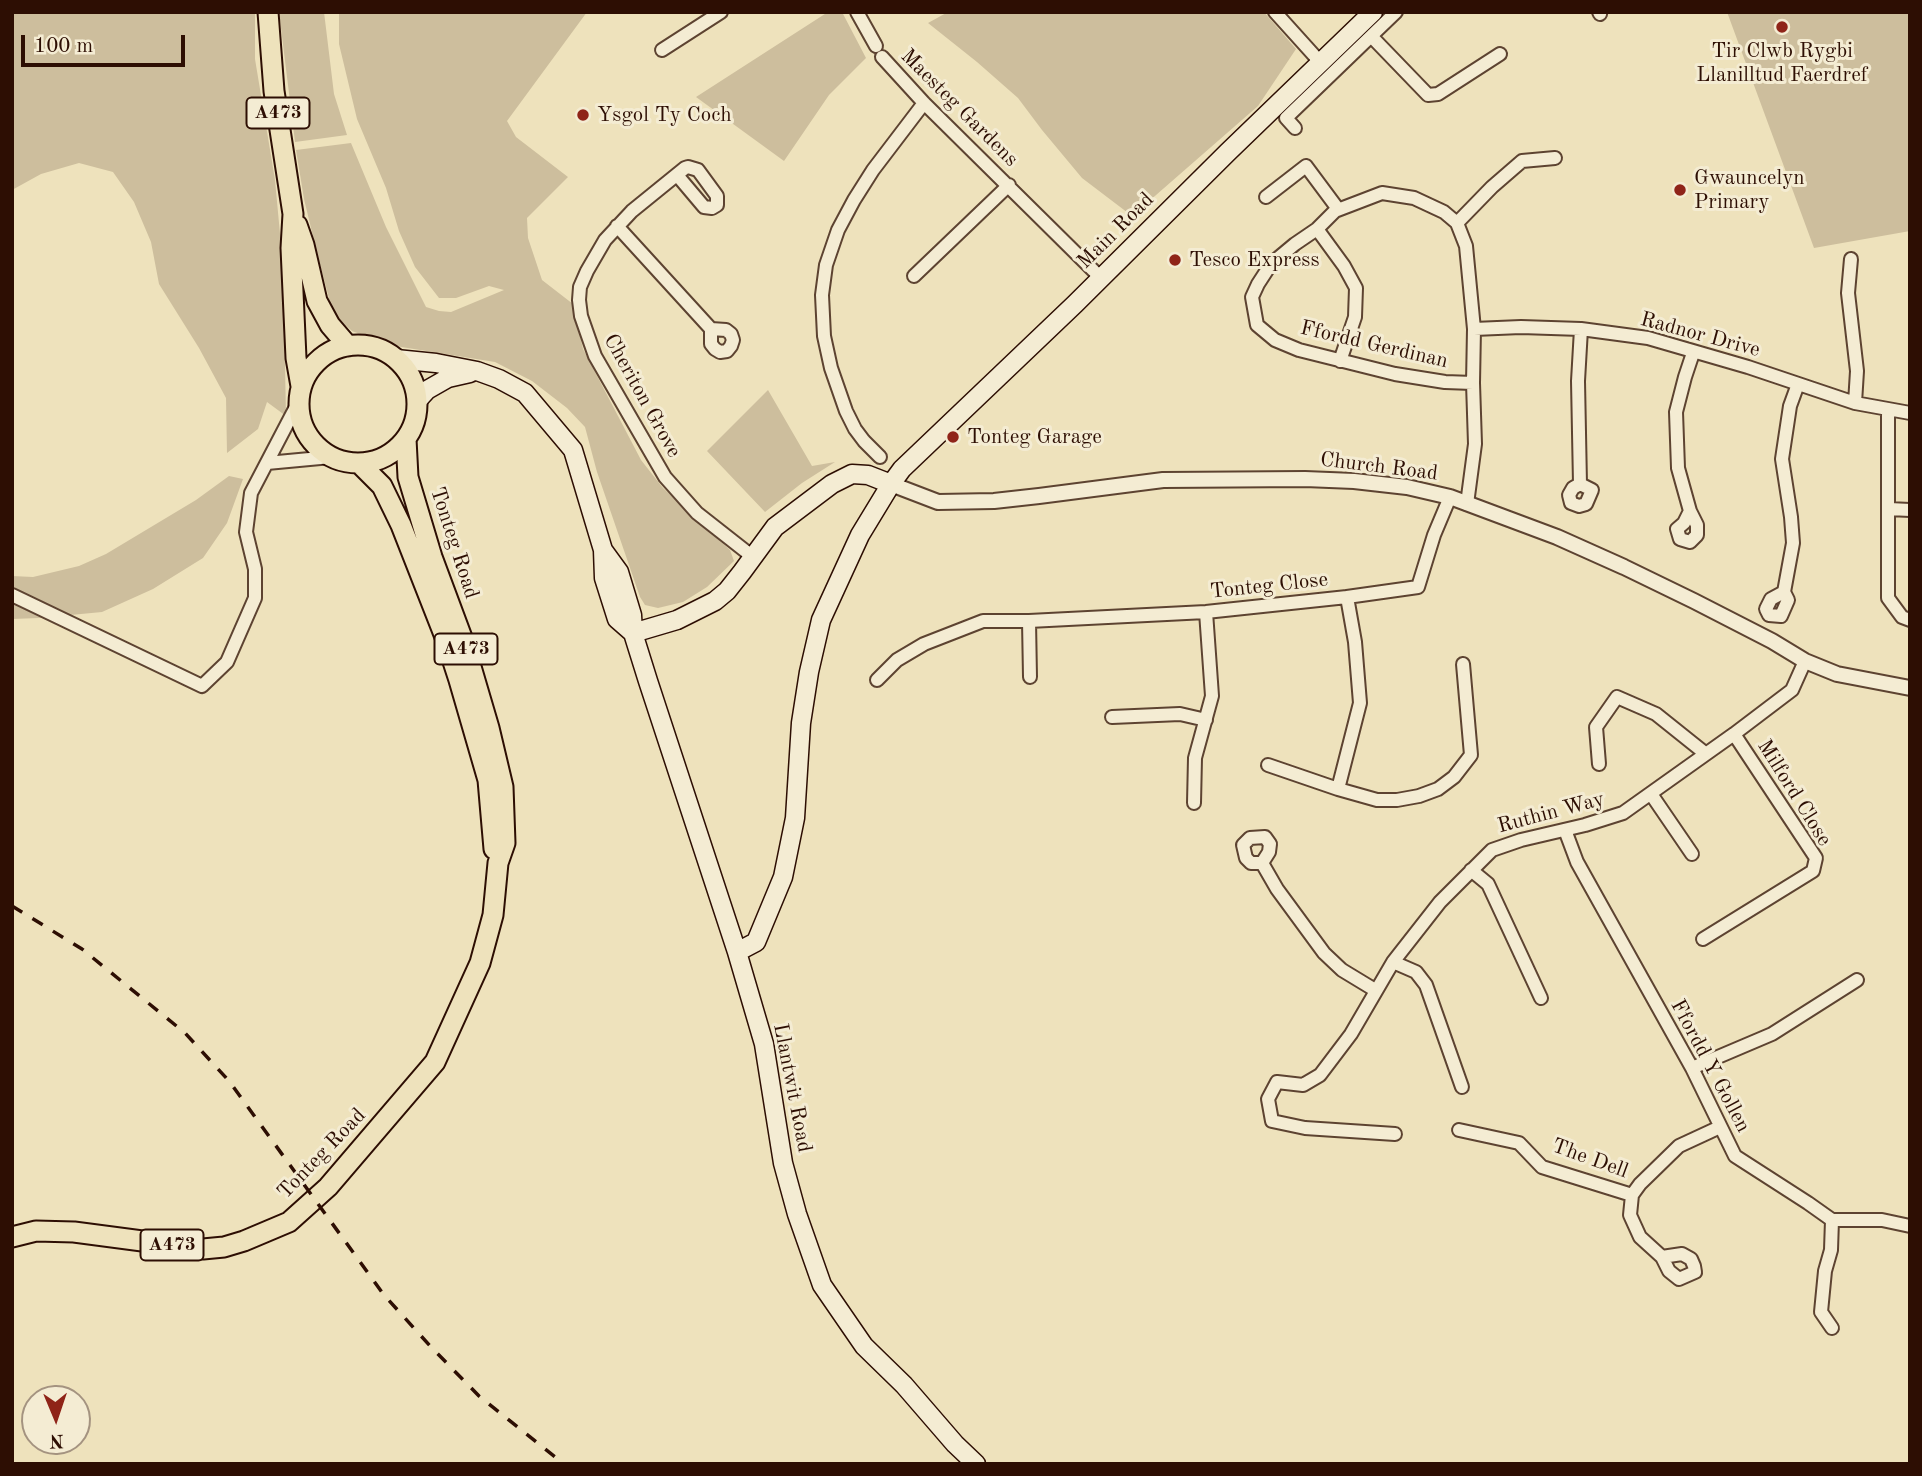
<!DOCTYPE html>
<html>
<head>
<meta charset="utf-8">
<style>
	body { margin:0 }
	#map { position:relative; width:1922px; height:1476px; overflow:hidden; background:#eee2bc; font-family:"Old Standard TT",serif }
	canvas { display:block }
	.frame { position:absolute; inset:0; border:14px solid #2d0e03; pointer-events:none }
	.north { position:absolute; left:21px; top:1385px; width:70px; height:70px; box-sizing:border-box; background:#f4ecd3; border:2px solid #a49380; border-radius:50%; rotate:178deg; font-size:19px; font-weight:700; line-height:28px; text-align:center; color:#2d0e03 }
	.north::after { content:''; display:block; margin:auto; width:24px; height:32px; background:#8f2418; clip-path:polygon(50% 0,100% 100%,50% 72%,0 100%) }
	.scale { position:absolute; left:21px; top:35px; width:164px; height:32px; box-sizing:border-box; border:4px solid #2d0e03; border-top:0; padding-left:9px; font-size:21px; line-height:24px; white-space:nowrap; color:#2d0e03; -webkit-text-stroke:5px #f4ecd3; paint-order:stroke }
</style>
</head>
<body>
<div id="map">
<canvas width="1922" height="1476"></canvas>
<div class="frame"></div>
<div class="north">N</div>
<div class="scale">100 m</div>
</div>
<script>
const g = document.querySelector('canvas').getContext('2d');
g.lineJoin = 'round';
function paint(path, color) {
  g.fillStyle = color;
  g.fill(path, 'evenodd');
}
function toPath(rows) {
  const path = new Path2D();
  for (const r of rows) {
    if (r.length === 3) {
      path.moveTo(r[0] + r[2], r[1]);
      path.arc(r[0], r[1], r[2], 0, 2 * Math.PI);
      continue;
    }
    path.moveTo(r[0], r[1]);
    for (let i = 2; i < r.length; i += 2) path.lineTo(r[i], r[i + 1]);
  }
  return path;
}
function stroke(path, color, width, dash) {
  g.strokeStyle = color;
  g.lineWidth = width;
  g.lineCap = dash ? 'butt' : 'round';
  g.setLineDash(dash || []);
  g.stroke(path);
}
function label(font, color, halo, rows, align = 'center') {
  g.font = font + ' "Old Standard TT",serif';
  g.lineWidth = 6;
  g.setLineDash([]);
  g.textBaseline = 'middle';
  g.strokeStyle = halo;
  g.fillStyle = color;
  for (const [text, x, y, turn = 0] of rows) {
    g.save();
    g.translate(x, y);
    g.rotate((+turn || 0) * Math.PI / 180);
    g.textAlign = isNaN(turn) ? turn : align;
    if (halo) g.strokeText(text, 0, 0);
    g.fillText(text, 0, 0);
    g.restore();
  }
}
const green = toPath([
	[12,12,255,12,255,59,275,180,283,266,286,416,267,402,258,429,227,453,226,398,199,348,159,284,151,242,134,202,113,172,79,163,41,174,12,190],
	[279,12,324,12,334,94,347,135,295,142],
	[339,12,587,12,507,121,516,137,568,177,527,218,528,238,542,280,573,304,583,349,641,460,663,488,730,550,734,561,707,587,683,602,658,608,645,605,640,597,597,472,585,427,567,408,532,381,495,362,389,345,352,331,339,319,331,306,318,257,304,199,296,150,351,143,386,227,426,307,439,311,451,312,504,290,489,286,456,298,439,298,415,267,399,231,386,188,357,119,339,44],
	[828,12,842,12,866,58,829,95,784,161,696,97],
	[948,12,1264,12,1296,49,1258,106,1132,216,1082,178,1042,130,1018,98,977,62,928,23],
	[1727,12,1910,12,1910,231,1814,248],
	[768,390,812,466,835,462,802,483,765,512,707,451],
	[229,476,243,479,227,523,203,558,153,589,102,612,39,618,12,619,12,576,33,577,79,566,106,554,196,500]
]);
const minor = toPath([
	[857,12,876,46],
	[1275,12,1321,63],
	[1599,12,1600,14],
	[1372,37,1428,95,1438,94,1500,54],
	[662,50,721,12],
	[882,57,924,103,1101,278],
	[1295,128,1286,118,1396,12],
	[677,175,704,207,712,208,717,205,717,196,698,170,688,167,685,168,632,211,605,240,587,271,580,287,579,300,581,316,595,356,665,477,697,513,753,557],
	[1266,197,1306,166,1338,209],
	[1457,223,1492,187,1522,161,1555,158],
	[617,226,711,329,726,330,731,334,733,340,731,346,727,351,720,352,715,349,711,344,711,329],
	[1317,229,1344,266,1356,288,1355,317,1340,361],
	[1851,259,1848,293,1857,371,1855,403],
	[914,276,1009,185],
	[1474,329,1521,327,1581,329,1648,338,1748,367,1855,403,1910,413],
	[1888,410,1888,598,1902,617,1910,620],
	[880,457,864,441,855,429,846,411,831,368,824,336,822,295,826,265,838,230,854,200,873,170,924,103],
	[267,463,331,457],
	[1580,484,1573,488,1569,495,1571,503,1579,506,1586,504,1592,490,1580,484,1578,381,1581,329],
	[1467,504,1475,444,1473,383,1474,329,1466,246,1457,223,1444,212,1414,198,1382,193,1335,211,1317,229,1295,244,1271,264,1258,284,1252,297,1257,325,1275,340,1299,350,1395,374,1445,382,1473,383],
	[1889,509,1910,510],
	[1690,511,1684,523,1677,529,1680,539,1690,542,1697,535,1697,525,1690,511,1678,468,1676,412,1685,377,1693,353],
	[1784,592,1771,599,1766,609,1769,615,1781,616,1788,600,1784,592,1793,543,1791,517,1782,459,1790,406,1798,384],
	[12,595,202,686,227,662,255,598,255,569,246,532,251,493,298,403],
	[1029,621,1030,677],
	[877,680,897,660,924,644,983,621,1029,621,1206,612,1347,597,1418,587,1434,535,1450,497],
	[1112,717,1180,714,1206,720],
	[1599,764,1596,727,1617,697,1656,714,1706,754],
	[1268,765,1338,789,1377,800,1397,800,1419,796,1438,789,1454,777,1471,755,1463,664],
	[1338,789,1360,703,1355,642,1347,597],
	[1651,794,1692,854],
	[1194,803,1195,758,1212,696,1206,612],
	[1565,830,1577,862,1692,1068,1735,1156,1808,1203,1832,1220,1831,1250,1825,1271,1821,1312,1832,1328],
	[1262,863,1269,852,1270,844,1265,837,1250,838,1243,845,1246,858,1251,863,1262,863,1277,889,1324,953,1342,970,1375,990],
	[1471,870,1488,884,1541,998],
	[1703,939,1813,871,1816,858,1734,734],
	[1393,962,1416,972,1426,985,1462,1087],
	[1692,1068,1772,1034,1857,980],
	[1459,1130,1519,1143,1542,1167,1632,1195],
	[1395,1134,1305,1128,1272,1121,1268,1099,1277,1082,1303,1085,1320,1075,1351,1034,1393,962,1440,902,1492,850,1521,840,1585,825,1623,813,1734,734,1792,690,1805,661],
	[1832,1220,1882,1220,1910,1226],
	[1662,1257,1682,1254,1691,1259,1694,1266,1695,1272,1679,1279,1669,1271,1662,1257,1640,1237,1630,1215,1632,1195,1640,1184,1679,1146,1720,1127]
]);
const tertiary = toPath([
	[891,484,938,502,994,501,1039,496,1163,480,1305,479,1354,481,1407,487,1450,497,1557,537,1624,567,1694,601,1772,641,1805,661,1837,674,1910,688]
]);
const secondary = toPath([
	[396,359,436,363,477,371,499,379,525,393,573,450,603,550,604,578,617,619,633,633],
	[417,401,427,390,448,378,470,373],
	[603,550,619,572,632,615,633,633,648,681,737,952,764,1044,783,1163,797,1214,822,1285,864,1346,904,1385,955,1444,976,1464],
	[633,633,677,620,715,601,727,591,742,572,775,527,832,484,852,474,868,475,891,484],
	[737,952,756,942,783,877,795,818,801,723,809,672,821,620,860,535,891,484,902,469,1075,304,1228,152,1373,12]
]);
const primary = toPath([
	[268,12,274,91,293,214,291,248,296,358,301,386],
	[297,225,304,245,317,301,330,325,348,346],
	[358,404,59],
	[360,464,382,486,401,525,445,637,459,680,488,780,494,849],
	[12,1237,36,1231,74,1232,203,1249,224,1247,244,1241,289,1222,328,1187,435,1062,480,963,493,915,498,863,505,843,503,787,489,728,464,643,432,557,408,477,406,439]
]);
const rail = toPath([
	[12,906,82,949,185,1033,229,1081,384,1295,432,1348,479,1396,564,1464]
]);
const markers = [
	[1782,27,7,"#8f2418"],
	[583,115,7,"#8f2418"],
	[1680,190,7,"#8f2418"],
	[1175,260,7,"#8f2418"],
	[953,437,7,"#8f2418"]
];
const shields = [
	[278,113,63],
	[466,649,63],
	[172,1245,63]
];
const shieldNames = [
	["A473",278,113],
	["A473",466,649],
	["A473",172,1245]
];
const poiNames = [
	["Tir Clwb Rygbi",1782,51,"center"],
	["Llanilltud Faerdref",1782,75,"center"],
	["Ysgol Ty Coch",597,115],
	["Gwauncelyn",1694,178],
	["Primary",1694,202],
	["Tesco Express",1189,260],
	["Tonteg Garage",967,437]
];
const streetNames = [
	["Maesteg Gardens",959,108,45],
	["Main Road",1116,231,-45],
	["Radnor Drive",1700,335,15],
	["Ffordd Gerdinan",1374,345,13],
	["Cheriton Grove",642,396,61],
	["Church Road",1379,467,7],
	["Tonteg Road",454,543,72],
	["Tonteg Close",1269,586,-6],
	["Milford Close",1794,793,58],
	["Ruthin Way",1551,813,-15],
	["Ffordd Y Gollen",1710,1066,62],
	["Llantwit Road",792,1088,79],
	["Tonteg Road",322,1154,-46],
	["The Dell",1590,1159,20]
];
paint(green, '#cdbe9d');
stroke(minor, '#5d4331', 16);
stroke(tertiary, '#5d4331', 18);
stroke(secondary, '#2d0e03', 21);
stroke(primary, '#2d0e03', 23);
stroke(minor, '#f4ecd3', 12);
stroke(tertiary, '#f4ecd3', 14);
stroke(secondary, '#f4ecd3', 18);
stroke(primary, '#eee2bc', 19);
stroke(rail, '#2d0e03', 3.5, [12, 12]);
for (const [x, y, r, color] of markers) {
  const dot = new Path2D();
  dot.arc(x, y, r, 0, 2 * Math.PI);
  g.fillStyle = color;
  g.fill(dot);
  stroke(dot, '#f4ecd3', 2.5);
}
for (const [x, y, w] of shields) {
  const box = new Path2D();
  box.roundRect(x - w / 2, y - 15.5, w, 31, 5);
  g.fillStyle = '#f4ecd3';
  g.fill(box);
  stroke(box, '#2d0e03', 2);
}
label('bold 19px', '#2d0e03', null, shieldNames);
label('21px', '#2d0e03', '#f4ecd3', poiNames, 'left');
label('21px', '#2d0e03', '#f4ecd3', streetNames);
</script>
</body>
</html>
